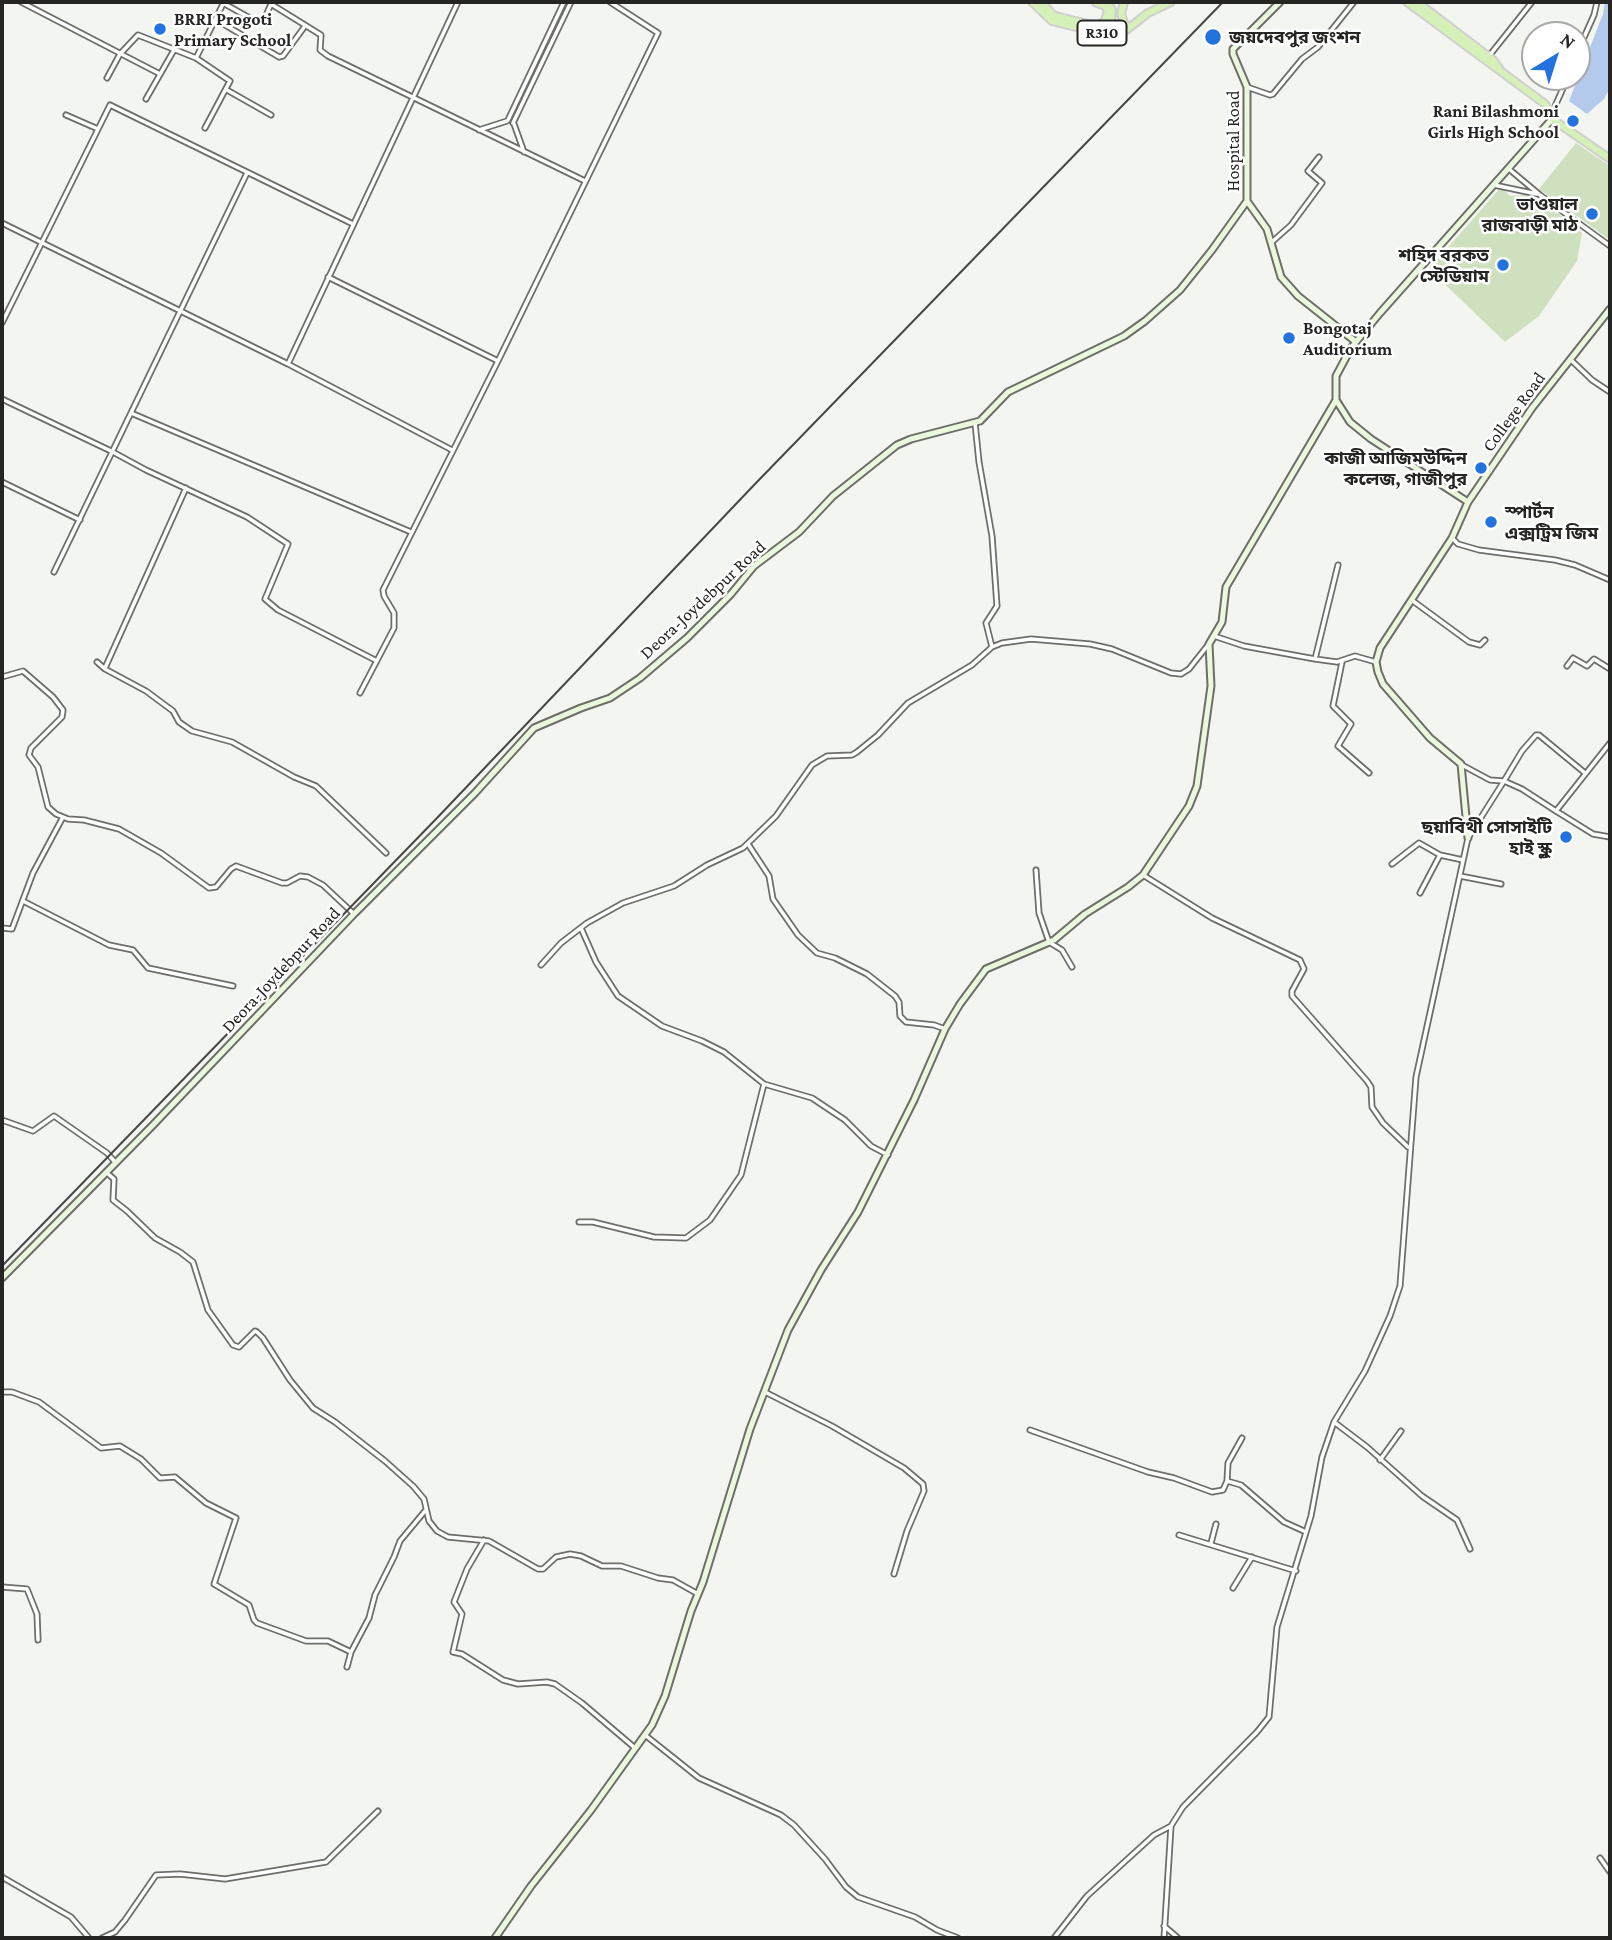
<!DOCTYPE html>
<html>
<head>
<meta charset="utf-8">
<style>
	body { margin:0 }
	#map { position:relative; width:1612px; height:1940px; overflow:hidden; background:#f3f5f1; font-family:"Crimson Pro",serif }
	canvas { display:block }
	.frame { position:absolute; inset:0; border:4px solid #252524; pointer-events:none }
	.north { position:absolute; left:1521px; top:21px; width:70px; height:70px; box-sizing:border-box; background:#fff; border:2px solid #a8a8a7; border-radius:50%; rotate:38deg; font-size:19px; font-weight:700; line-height:28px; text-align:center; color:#252524 }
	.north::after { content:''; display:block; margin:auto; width:24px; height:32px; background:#2373de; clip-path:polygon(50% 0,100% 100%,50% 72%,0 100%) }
</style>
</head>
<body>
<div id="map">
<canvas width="1612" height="1940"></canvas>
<div class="frame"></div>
<div class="north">N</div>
</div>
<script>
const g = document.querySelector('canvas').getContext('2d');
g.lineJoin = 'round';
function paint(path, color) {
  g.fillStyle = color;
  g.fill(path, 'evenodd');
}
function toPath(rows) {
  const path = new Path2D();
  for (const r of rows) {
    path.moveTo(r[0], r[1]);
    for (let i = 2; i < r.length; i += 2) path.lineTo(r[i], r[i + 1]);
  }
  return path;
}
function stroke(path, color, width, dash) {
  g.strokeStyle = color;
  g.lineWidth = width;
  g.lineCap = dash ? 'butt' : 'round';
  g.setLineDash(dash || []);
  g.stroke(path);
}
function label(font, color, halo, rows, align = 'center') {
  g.font = font + ' "Crimson Pro","Noto Sans Bengali",serif';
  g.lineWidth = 5;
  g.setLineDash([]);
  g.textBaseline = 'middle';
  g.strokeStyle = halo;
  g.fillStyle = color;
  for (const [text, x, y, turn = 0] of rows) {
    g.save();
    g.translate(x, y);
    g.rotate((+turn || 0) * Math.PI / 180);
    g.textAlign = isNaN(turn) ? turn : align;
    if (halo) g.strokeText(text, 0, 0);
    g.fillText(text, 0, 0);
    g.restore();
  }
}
const green = toPath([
	[1576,143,1610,166,1610,240,1539,189],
	[1501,187,1510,196,1525,195,1542,200,1582,233,1577,261,1539,316,1505,342,1429,269]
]);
const water = toPath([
	[1605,2,1610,2,1610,88,1604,99,1587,114,1569,101,1603,14]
]);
const street = toPath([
	[21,2,160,74],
	[271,2,271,4,321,35,320,50,328,56,585,181],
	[223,3,257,22,264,20,271,4],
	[215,19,279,57,283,56,305,26],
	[1577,53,1594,15,1597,2],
	[1489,56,1532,2],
	[196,58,223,4],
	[107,78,120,54,138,35,196,58,230,81,205,128],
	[1247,87,1270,95,1273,94,1302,59,1318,47,1354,2],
	[227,90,271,115],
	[146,99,174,50],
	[1552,113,1568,77],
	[66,115,98,129],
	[508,120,564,2],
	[513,123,571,2],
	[514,124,524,152],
	[479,130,507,121],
	[1509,169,1540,195,1610,246],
	[1494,185,1537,194],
	[2,223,288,364,452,450],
	[1272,242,1291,225,1322,183,1308,171,1319,157],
	[328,277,498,361,383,590,384,596,394,613,394,628,360,693],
	[2,323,110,105,353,224],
	[1570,359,1592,380,1610,392],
	[498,361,658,33,610,2],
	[288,364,458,2],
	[2,399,111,451,146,470,247,517,288,544,265,599,278,610,375,660],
	[131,413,411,532],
	[975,423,979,462,992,536,997,606,986,623,992,647],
	[2,482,80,520],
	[1452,538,1458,544,1479,550,1555,560,1575,565,1610,580],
	[54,572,247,173],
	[1413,601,1469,642,1480,645,1485,640],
	[1214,636,1244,646,1315,659,1337,662,1355,656,1376,662],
	[1315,659,1338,565],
	[97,662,105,669,146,691,173,711,179,722,192,731,232,742,294,777,316,786,386,853],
	[1342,662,1333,706,1351,724,1338,746,1369,773],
	[1567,666,1573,658,1587,666,1594,659,1610,669],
	[105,668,186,488],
	[2,677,23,671,53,697,63,710,62,717,31,748,29,755,38,767,48,807,56,814,68,819,84,820,119,829,161,853,209,888,216,887,231,869,236,866,282,883,287,883,300,876,308,877,323,885,354,914],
	[1462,765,1490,780,1504,781,1522,751,1536,735,1539,735,1585,773],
	[1556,811,1593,834,1610,837],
	[748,844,769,876,773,899,798,935,817,953,835,958,867,974,895,996,899,1002,900,1016,906,1022,934,1025,945,1029],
	[1392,864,1419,843,1440,855,1463,860],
	[1036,870,1039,913,1049,942,1062,950,1072,967],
	[1143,875,1212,918,1300,960,1304,969,1292,991,1292,996,1367,1081,1371,1087,1372,1107,1383,1123,1408,1147],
	[1460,876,1501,884],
	[1420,893,1440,855],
	[23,901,109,945,133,950,148,968,233,986],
	[2,928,12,929,33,873,63,817],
	[581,928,596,962,618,996,662,1026,702,1041,724,1052,764,1084,812,1098,845,1120,871,1146,888,1155],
	[541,965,561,943,587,923,623,903,674,886,707,865,743,848,776,816,812,765,827,756,852,755,857,752,878,735,908,703,972,665,992,647,1002,643,1031,639,1090,644,1112,649,1171,673,1181,674,1189,669,1208,645],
	[2,1120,33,1131,54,1116,107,1153,115,1162],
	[107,1173,114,1179,113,1200,127,1211,155,1238,180,1252,193,1262,208,1310,233,1345,239,1347,255,1331,257,1332,263,1338,290,1380,313,1408,335,1422,385,1461,413,1486,424,1499,429,1521,437,1531,448,1537,489,1541,538,1569,543,1569,556,1557,570,1554,581,1556,602,1566,621,1566,658,1578,673,1580,698,1594],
	[579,1222,593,1222,654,1237,686,1238,710,1220,741,1175,764,1084],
	[2,1392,12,1392,39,1402,101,1448,120,1446,141,1459,160,1478,175,1477,206,1503,236,1518,214,1584,249,1605,254,1620,257,1623,306,1641,328,1641,351,1652],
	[765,1392,832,1426,904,1468,923,1484,924,1491,907,1531,894,1574],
	[1334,1422,1367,1447,1422,1496,1457,1520,1470,1549],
	[1030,1430,1148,1472,1174,1478,1212,1492,1223,1490,1227,1481,1228,1463,1242,1438],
	[1380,1460,1401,1431],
	[1227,1481,1241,1485,1284,1522,1306,1532],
	[1179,1535,1296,1571],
	[484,1540,467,1569,454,1602,462,1614,453,1652,462,1654,503,1680,518,1684,547,1682,555,1684,582,1703,635,1748],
	[1211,1543,1216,1524],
	[2,1587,27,1589,37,1614,38,1640],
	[1233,1588,1252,1557],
	[347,1667,351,1652,369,1618,375,1595,394,1557,400,1541,425,1511],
	[645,1735,699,1778,781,1815,794,1825,825,1859,846,1887,858,1897,915,1917,937,1930,958,1938],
	[1600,1858,1610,1872],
	[2,1877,71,1917,89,1938],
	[1164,1926,1178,1938],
	[102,1938,115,1932,125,1920,156,1875,180,1874,225,1879,326,1862,378,1811],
	[1054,1938,1087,1896,1154,1835,1171,1826],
	[1164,1938,1171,1826,1183,1807,1257,1732,1269,1717,1277,1627,1311,1516,1322,1457,1334,1422,1365,1371,1390,1316,1400,1286,1416,1077,1468,838,1504,781,1522,789,1556,811,1610,743]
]);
const secondary = toPath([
	[1280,2,1233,49,1233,54,1247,87,1247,201,1267,229,1281,277,1298,296,1356,342],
	[1468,502,1371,439,1350,422,1336,400,1336,376,1351,348,1380,313,1553,118],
	[1468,838,1461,764,1430,738,1383,684,1378,672,1376,662,1380,648,1452,538,1468,502,1532,408,1610,309],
	[2,1278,153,1125,354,914,475,793,534,728,581,708,610,698,640,678,687,638,731,594,754,566,799,532,833,496,897,445,911,439,980,421,1008,392,1124,336,1145,321,1180,290,1212,250,1247,201],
	[495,1938,531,1886,591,1810,652,1725,665,1696,691,1611,703,1582,750,1429,788,1330,821,1270,858,1212,914,1100,945,1029,960,1004,986,969,1054,940,1085,914,1128,887,1143,875,1189,806,1197,786,1211,686,1209,644,1222,622,1226,587,1336,400]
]);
const primary = toPath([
	[1032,2,1052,21,1108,35,1125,31,1148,13,1171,2],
	[1041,2,1053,15,1059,17,1096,26,1105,21,1108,10,1105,6,1095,2],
	[1124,2,1121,14,1125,25,1130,27],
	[1407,2,1545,104,1555,121,1610,159],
	[1417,2,1493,60,1499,68],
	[1098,33,1105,29,1111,21,1112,10,1107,2]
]);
const rail = toPath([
	[2,1266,437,818,755,484,1223,2]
]);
const markers = [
	[160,29,7,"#2373de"],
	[1213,37,9,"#2373de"],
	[1573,121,7,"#2373de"],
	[1592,214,7,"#2373de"],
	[1503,265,7,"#2373de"],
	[1289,338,7,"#2373de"],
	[1481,468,7,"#2373de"],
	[1491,522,7,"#2373de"],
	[1566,837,7,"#2373de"]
];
const shields = [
	[1102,33,49]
];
const shieldNames = [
	["R310",1102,33]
];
const poiNames = [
	["BRRI Progoti",174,19,"left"],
	["Primary School",174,40,"left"],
	["জয়দেবপুর জংশন",1229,37,"left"],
	["Rani Bilashmoni",1559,111],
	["Girls High School",1559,132],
	["ভাওয়াল",1578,204],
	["রাজবাড়ী মাঠ",1578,225],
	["শহিদ বরকত",1489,255],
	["স্টেডিয়াম",1489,276],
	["Bongotaj",1303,328,"left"],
	["Auditorium",1303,349,"left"],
	["কাজী আজিমউদ্দিন",1467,458],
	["কলেজ, গাজীপুর",1467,479],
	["স্পার্টন",1505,512,"left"],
	["এক্সট্রিম জিম",1505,533,"left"],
	["ছয়াবিথী সোসাইটি",1552,827],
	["হাই স্কুল",1552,848]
];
const streetNames = [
	["Hospital Road",1233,141,-90],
	["College Road",1514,412,-54],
	["Deora-Joydebpur Road",703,600,-43],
	["Deora-Joydebpur Road",281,970,-47]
];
paint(green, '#cfe0bf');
paint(water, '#b3caec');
stroke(street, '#6c6e6a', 7);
stroke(secondary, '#6c6e6a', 9);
stroke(primary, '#cfcfcf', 10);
stroke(street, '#fff', 3.5);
stroke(secondary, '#eaf8dc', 5);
stroke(primary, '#d6f1b8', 6);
stroke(rail, '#474746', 2);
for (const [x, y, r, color] of markers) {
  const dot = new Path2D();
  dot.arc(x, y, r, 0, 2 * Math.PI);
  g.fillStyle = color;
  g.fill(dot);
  stroke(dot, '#fff', 2.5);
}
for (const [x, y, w] of shields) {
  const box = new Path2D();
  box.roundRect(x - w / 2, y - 12.5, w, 25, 5);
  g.fillStyle = '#fff';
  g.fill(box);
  stroke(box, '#252524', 2);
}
label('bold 16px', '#252524', null, shieldNames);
label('bold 18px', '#252524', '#fff', poiNames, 'right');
label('18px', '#252524', '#fff', streetNames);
</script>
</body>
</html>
